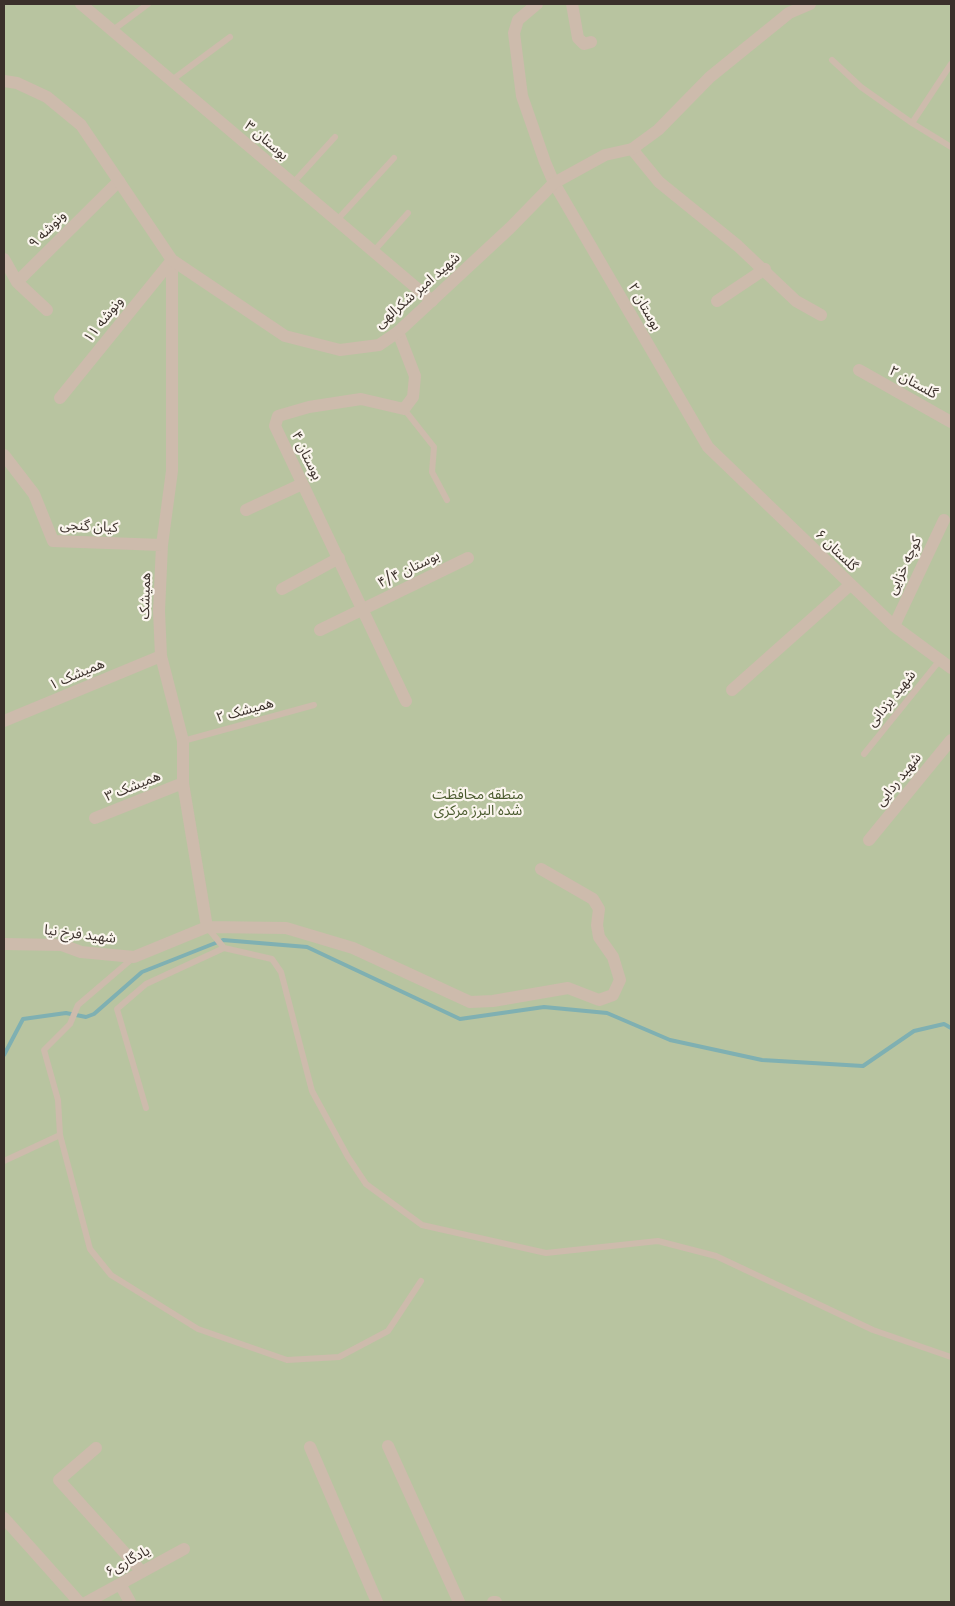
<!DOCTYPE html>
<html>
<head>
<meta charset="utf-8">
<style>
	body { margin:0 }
	#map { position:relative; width:955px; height:1606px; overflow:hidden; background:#f4ebe1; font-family:Poppins,sans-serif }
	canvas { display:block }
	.frame { position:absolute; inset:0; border:5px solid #3b302b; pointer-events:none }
</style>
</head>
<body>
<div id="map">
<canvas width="955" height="1606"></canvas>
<div class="frame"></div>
</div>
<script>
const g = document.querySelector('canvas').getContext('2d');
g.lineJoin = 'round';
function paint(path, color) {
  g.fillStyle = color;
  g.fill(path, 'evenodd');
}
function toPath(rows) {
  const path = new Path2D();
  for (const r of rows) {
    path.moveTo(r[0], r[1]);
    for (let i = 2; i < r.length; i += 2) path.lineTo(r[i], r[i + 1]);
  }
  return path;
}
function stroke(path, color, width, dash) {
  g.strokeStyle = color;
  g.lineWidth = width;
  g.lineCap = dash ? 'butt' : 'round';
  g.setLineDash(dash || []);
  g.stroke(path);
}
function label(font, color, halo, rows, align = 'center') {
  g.font = font + ' Poppins,"Noto Sans Arabic",sans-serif';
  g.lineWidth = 4.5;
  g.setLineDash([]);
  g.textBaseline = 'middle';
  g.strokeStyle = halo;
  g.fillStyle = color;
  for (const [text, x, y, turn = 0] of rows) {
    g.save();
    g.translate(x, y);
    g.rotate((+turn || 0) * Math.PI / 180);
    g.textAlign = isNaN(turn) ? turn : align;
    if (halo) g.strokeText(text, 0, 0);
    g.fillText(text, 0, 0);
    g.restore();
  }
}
const green = toPath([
	[4,4,951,4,951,1602,4,1602]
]);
const stream = toPath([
	[4,1055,23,1019,66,1013,86,1017,94,1014,142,972,223,940,307,947,460,1019,544,1007,607,1013,670,1040,762,1060,863,1066,914,1031,944,1024,951,1028]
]);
const service = toPath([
	[113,30,148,4],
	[832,60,861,87,912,123,951,147],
	[172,80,230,37],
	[912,123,951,64],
	[293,183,335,137],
	[337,220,394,158],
	[373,252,408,213],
	[404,409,434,447,432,472,447,500],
	[183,741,314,705],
	[864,754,940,660],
	[207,927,224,948],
	[133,958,78,1005,70,1024,44,1050,58,1100,60,1135,90,1249,111,1275,198,1329,287,1360,339,1357,388,1331,421,1281],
	[146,1108,117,1009,146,984,224,948,272,959,281,972,312,1091,348,1157,366,1184,422,1225,546,1253,658,1241,716,1256,873,1330,951,1357],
	[4,1161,60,1135]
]);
const minor = toPath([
	[81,4,432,301],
	[537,4,518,20,514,33,522,96,545,162,554,183,708,447,894,626,951,668],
	[572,4,578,38,584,44,591,42],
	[632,149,659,182,738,246,796,301,821,315],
	[4,259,17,282,119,181],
	[172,260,172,471,162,545,159,611,161,656,183,741,183,783,207,927],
	[17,282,47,310],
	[717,301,765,269],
	[398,332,415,376,413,397,404,409,361,399,309,407,278,416,275,426,406,701],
	[859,370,951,422],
	[60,398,172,260],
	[4,455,34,494,53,541,162,545],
	[246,510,302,484],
	[282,589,339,558],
	[894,626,944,520],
	[320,630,468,558],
	[732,690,850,585],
	[4,721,161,656],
	[95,818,183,783],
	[869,840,951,740],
	[4,944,62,945,81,952,134,957,207,927,286,928,353,948,470,1002,493,1001,568,988,599,1000,613,995,620,980,613,957,599,937,597,925,599,909,593,899,541,869],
	[388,1446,459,1602],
	[310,1447,377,1602],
	[96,1448,59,1480,142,1572],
	[4,1518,79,1602],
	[120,1584,130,1602],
	[87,1602,184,1549],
	[493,1602,496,1602]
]);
const tertiary = toPath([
	[4,81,17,83,47,97,81,125,172,260,285,336,340,350,379,345,398,332,510,228,554,183,605,155,632,149,658,130,710,77,789,13,810,4]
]);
const streetNames = [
	["بوستان ۳",266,141,40],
	["ونوشه ۹",48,230,-45],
	["شهید امیر شکرالهی",418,291,-41],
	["بوستان ۲",644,307,60],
	["ونوشه ۱۱",104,320,-51],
	["گلستان ۲",913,383,29],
	["بوستان ۴",306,456,64],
	["کیان گنجی",89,527,3],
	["گلستان ۶",836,551,44],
	["کوچه خزایی",905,566,-65],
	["بوستان ۴/۴",409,570,-26],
	["همیشک",146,596,-88],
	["همیشک ۱",77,675,-23],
	["شهید یزدانی",892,699,-51],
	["همیشک ۲",245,711,-15],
	["شهید ردایی",899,780,-51],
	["همیشک ۳",133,787,-22],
	["شهید فرخ نیا",80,935,7],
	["یادگاری۶",128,1562,-29]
];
const parkNames = [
	["منطقه محافظت",478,795],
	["شده البرز مرکزی",478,811]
];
paint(green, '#b8c4a0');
stroke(stream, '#7fb0b2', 4);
stroke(service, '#cdbbac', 6);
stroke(minor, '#cdbbac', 12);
stroke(tertiary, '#cdbbac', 12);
label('14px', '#3b302b', '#fbf5ee', streetNames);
label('14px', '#4a5a2e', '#fbf5ee', parkNames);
</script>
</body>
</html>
